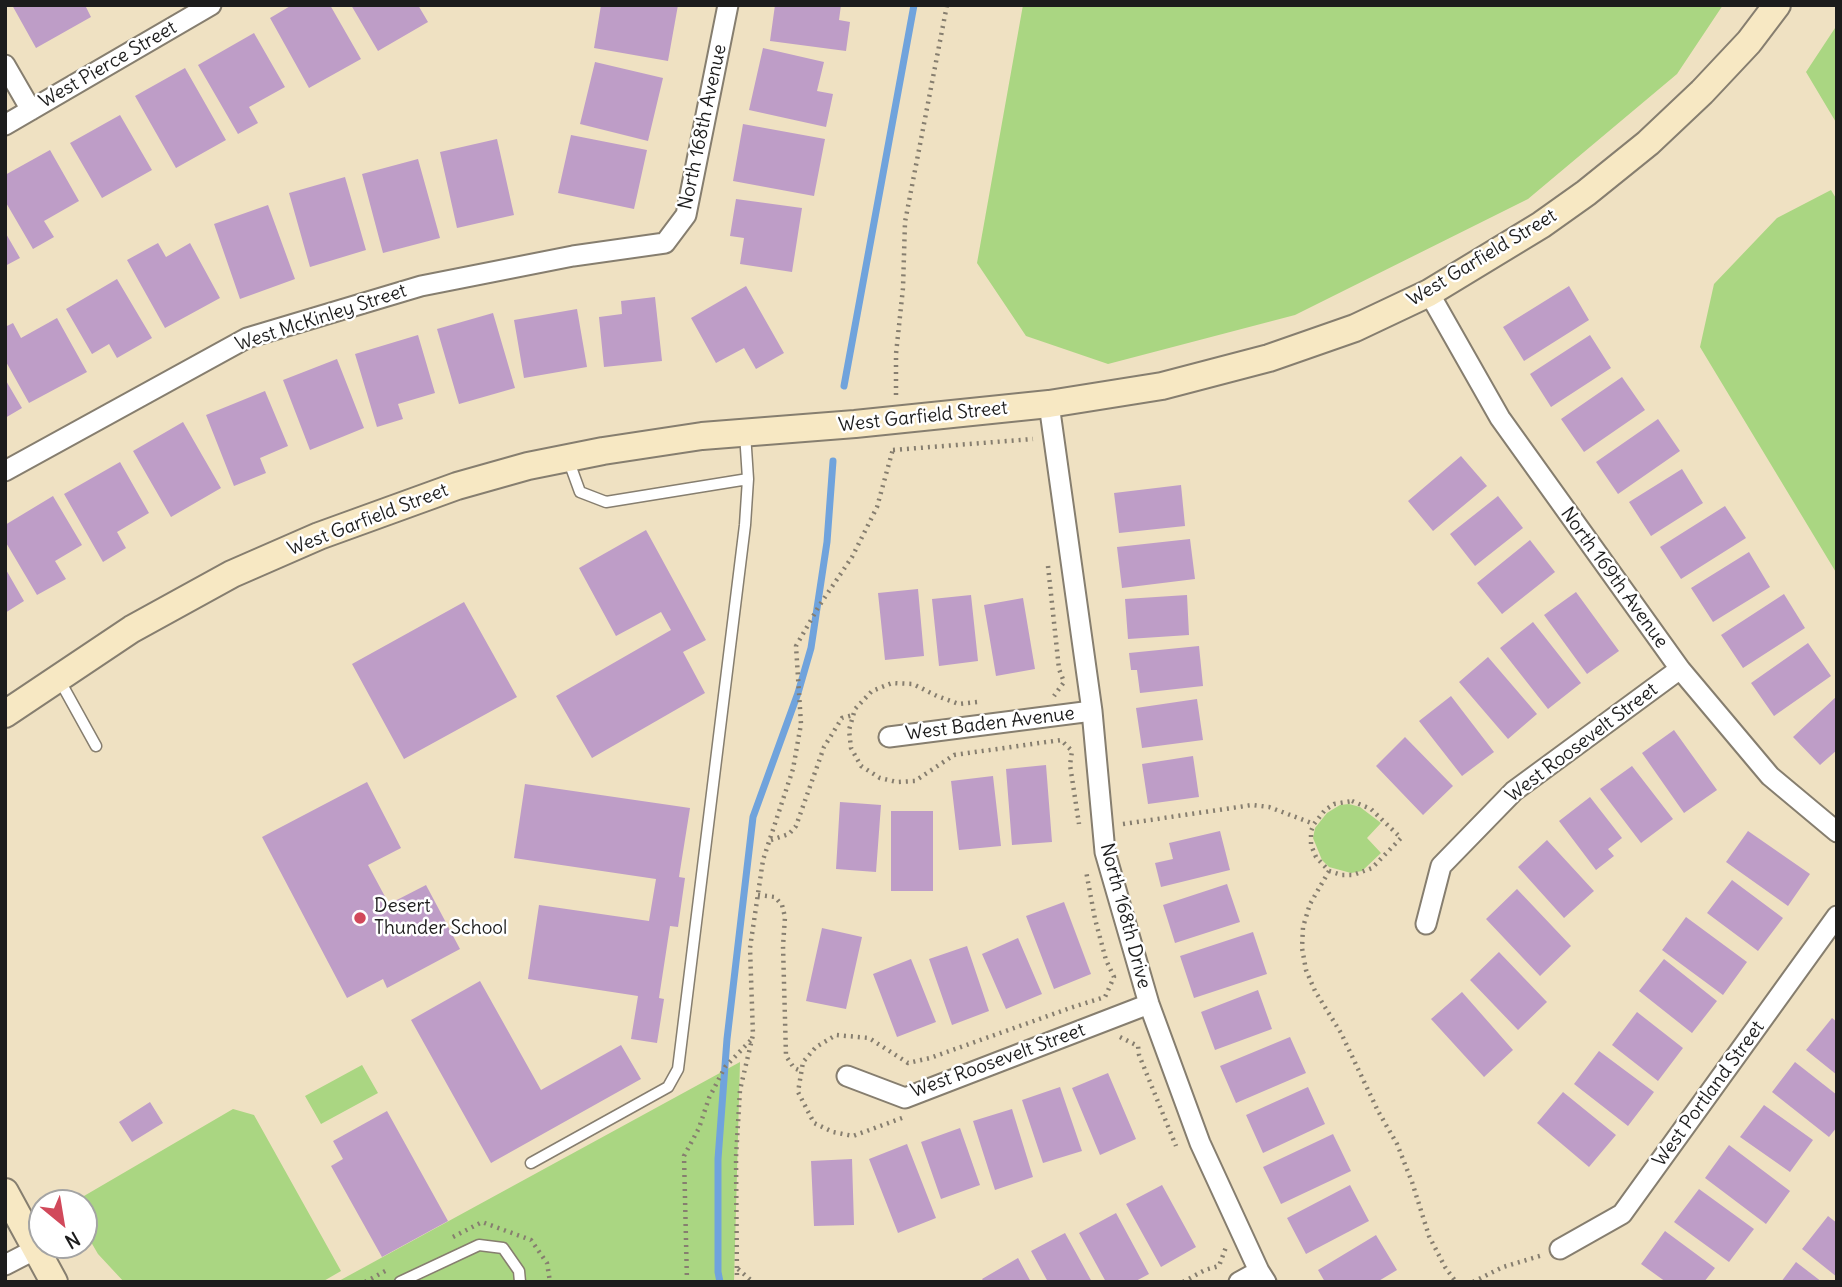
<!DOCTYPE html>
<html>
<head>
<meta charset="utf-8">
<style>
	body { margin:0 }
	#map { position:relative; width:1842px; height:1287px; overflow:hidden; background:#efe1c2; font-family:Delius,sans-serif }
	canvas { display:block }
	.frame { position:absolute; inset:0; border:7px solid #1c1c1c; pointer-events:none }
	.north { position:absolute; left:28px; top:1189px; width:70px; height:70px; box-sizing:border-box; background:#fff; border:2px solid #a4a4a4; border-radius:50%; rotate:150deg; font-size:19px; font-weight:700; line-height:28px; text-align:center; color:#1c1c1c }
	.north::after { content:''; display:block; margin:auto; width:24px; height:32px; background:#d1495b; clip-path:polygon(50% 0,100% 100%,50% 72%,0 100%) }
</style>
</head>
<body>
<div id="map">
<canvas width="1842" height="1287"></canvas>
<div class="frame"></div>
<div class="north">N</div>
</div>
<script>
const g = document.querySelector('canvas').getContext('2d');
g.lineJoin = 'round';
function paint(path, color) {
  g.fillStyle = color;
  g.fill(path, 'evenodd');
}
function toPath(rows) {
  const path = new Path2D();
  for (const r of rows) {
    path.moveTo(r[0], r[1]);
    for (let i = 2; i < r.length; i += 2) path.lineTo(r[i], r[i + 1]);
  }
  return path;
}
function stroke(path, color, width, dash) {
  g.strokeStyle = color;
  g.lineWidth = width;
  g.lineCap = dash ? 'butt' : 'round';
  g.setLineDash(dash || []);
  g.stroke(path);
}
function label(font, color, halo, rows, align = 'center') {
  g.font = font + ' Delius,sans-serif';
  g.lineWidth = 5;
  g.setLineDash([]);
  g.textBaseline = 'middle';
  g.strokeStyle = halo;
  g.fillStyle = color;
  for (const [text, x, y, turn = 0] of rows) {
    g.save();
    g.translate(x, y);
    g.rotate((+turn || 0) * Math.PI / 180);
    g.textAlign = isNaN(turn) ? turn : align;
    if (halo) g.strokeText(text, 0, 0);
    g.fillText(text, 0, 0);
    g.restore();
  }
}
const green = toPath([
	[1023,5,1723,5,1677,74,1528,199,1295,315,1108,364,1026,336,977,263],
	[1837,25,1837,124,1806,72],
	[1831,190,1837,200,1837,574,1700,347,1714,284,1777,218],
	[1349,804,1360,807,1381,823,1367,838,1381,853,1362,871,1351,873,1329,867,1322,860,1313,838,1315,828,1327,813,1340,805],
	[740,1062,734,1282,337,1282],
	[362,1065,378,1093,321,1124,305,1096],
	[233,1109,254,1115,341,1271,322,1282,124,1282,98,1254,84,1230,84,1203,72,1203]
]);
const stream = toPath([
	[844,386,914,5],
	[720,1282,718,1272,718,1159,727,1039,753,817,798,693,811,648,827,542,833,461]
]);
const building = toPath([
	[12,5,85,5,91,17,36,48],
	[292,5,330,5,361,59,309,88,270,18],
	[351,5,418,5,428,22,378,51],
	[601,5,678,5,668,61,594,48],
	[775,5,841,5,839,20,850,22,846,51,770,41],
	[254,33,285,87,249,107,258,123,238,134,198,65],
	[763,48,824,62,817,91,833,94,826,127,749,110],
	[595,62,663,78,648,141,580,124],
	[185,68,226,140,176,168,135,96],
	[120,115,152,170,102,198,70,143],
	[743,124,825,139,814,196,733,181],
	[571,135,647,150,634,209,558,193],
	[497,139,514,215,457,228,440,152],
	[50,150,79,201,44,221,54,237,33,249,5,201,5,175],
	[418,159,440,238,383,253,362,174],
	[345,177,366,250,310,267,289,193],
	[736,199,802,208,792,272,740,264,744,238,730,236],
	[268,205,295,279,240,299,214,224],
	[5,232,20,258,5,266],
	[158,243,166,257,190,243,220,298,165,328,127,260],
	[117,279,152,338,117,358,109,344,92,354,66,309],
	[746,286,784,353,756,369,744,348,716,363,691,318],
	[1569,286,1589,320,1524,361,1503,327],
	[655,297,662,361,604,367,599,317,622,314,621,301],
	[577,309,587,367,524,378,514,320],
	[493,313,515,388,459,404,437,329],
	[57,318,87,372,29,403,5,360,5,327,13,323,21,338],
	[418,335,435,393,398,404,403,419,377,427,355,354],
	[1590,335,1611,368,1551,407,1530,374],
	[337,359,364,428,310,450,283,380],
	[1622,377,1645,410,1584,452,1561,419],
	[5,379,22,408,5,418],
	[265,391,288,446,260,458,266,473,234,486,206,415],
	[1658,419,1680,451,1618,494,1596,462],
	[183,422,221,488,171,517,133,451],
	[1461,456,1487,486,1433,531,1408,501],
	[120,462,149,513,117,532,126,548,103,562,64,494],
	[1682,469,1703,503,1651,536,1629,502],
	[1181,485,1185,526,1119,533,1114,493],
	[53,496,82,545,55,561,66,579,37,595,5,541,5,525],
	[1498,496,1523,528,1475,566,1450,534],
	[1725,506,1746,538,1681,579,1660,547],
	[646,530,706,640,683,652,705,693,592,758,556,696,671,630,661,612,616,636,579,568],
	[1190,539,1195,579,1122,588,1117,547],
	[1530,540,1555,572,1502,614,1477,583],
	[1749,552,1770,587,1713,622,1691,588],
	[5,568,24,601,5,613],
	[918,589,924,656,885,660,878,593],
	[1576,592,1619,651,1587,674,1544,615],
	[1784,594,1805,628,1743,668,1721,635],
	[971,595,978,661,939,666,932,599],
	[1187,595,1189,635,1128,639,1125,599],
	[1023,598,1035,669,996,676,984,605],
	[464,602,517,697,404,759,352,664],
	[1533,622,1581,683,1548,709,1500,648],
	[1808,643,1831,676,1774,716,1751,683],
	[1199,646,1203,686,1140,693,1137,670,1131,670,1129,653],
	[1488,657,1537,714,1508,739,1459,682],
	[1451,696,1494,752,1462,776,1419,721],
	[1837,696,1837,750,1820,765,1793,737],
	[1197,699,1203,740,1142,748,1136,708],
	[1674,730,1717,790,1684,813,1642,753],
	[1405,737,1453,786,1423,815,1376,766],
	[1193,756,1199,797,1148,804,1142,764],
	[1046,765,1052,842,1012,845,1006,769],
	[1632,766,1673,819,1641,843,1600,789],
	[993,776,1001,846,959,850,951,781],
	[367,782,401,848,368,865,389,904,426,885,460,949,387,988,383,979,347,998,262,837],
	[525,784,690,808,679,877,685,878,678,927,670,926,659,998,664,999,657,1043,631,1039,638,996,528,979,539,905,649,921,656,879,514,858],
	[1590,797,1622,838,1608,849,1614,856,1596,870,1559,821],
	[840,802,881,805,876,872,836,869],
	[891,811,933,811,933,891,891,891],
	[1220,831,1230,870,1161,887,1155,863,1173,859,1169,843],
	[1748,831,1810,874,1788,906,1726,862],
	[1547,840,1594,891,1564,918,1518,867],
	[1732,880,1783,918,1758,951,1707,913],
	[1227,884,1240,922,1175,943,1163,905],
	[1517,889,1571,946,1540,976,1486,919],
	[1064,902,1091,974,1054,989,1026,916],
	[1686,917,1747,962,1723,995,1662,950],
	[822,928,862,937,846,1009,806,1001],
	[1253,932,1267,974,1194,998,1180,956],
	[1018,938,1042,994,1006,1009,982,954],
	[967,946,989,1011,952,1025,929,959],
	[1499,952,1547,1002,1518,1030,1470,980],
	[911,959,936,1022,897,1037,873,974],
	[1664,959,1717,1001,1692,1033,1639,991],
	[480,981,541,1090,621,1045,641,1079,491,1163,411,1020],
	[1258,990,1272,1029,1215,1050,1201,1012],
	[1462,992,1513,1050,1484,1077,1431,1019],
	[1637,1012,1683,1048,1658,1081,1612,1045],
	[1832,1018,1837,1022,1837,1075,1806,1050],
	[1290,1037,1306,1073,1236,1103,1220,1066],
	[1599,1051,1654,1092,1628,1126,1574,1084],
	[1795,1062,1837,1095,1837,1127,1829,1137,1772,1092],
	[1108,1073,1136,1139,1100,1155,1072,1088],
	[1060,1087,1082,1151,1043,1163,1022,1100],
	[1308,1087,1325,1124,1263,1153,1246,1115],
	[1563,1092,1616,1135,1589,1167,1537,1123],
	[150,1102,163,1123,132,1142,119,1122],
	[1764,1105,1813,1140,1790,1172,1740,1137],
	[1012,1109,1033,1177,995,1190,973,1121],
	[387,1111,448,1221,382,1257,331,1166,343,1159,333,1141],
	[960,1128,980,1185,941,1199,921,1142],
	[1333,1134,1351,1171,1281,1204,1263,1167],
	[907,1144,936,1218,898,1233,869,1159],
	[1729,1145,1790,1191,1766,1224,1705,1178],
	[852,1159,854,1225,814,1226,811,1161],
	[1162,1185,1196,1247,1161,1267,1126,1204],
	[1350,1185,1369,1221,1306,1254,1287,1218],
	[1699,1189,1754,1229,1729,1262,1674,1222],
	[1116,1213,1149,1274,1134,1282,1106,1282,1079,1233],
	[1828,1216,1837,1223,1837,1277,1802,1249],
	[1665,1231,1715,1268,1704,1282,1666,1282,1641,1264],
	[1065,1233,1092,1282,1048,1282,1031,1251],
	[1376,1235,1397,1270,1377,1282,1325,1282,1318,1270],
	[1018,1258,1031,1282,984,1282,982,1279],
	[1796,1262,1822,1282,1781,1282]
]);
const path = toPath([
	[896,395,896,354,903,288,905,222,947,5],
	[893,450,1033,439],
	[1048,566,1059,669,1064,682,1054,696],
	[977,702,959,704,937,696,913,684,892,683,872,691,855,709,849,730,851,748,861,766,880,778,897,782,915,781,954,755,1061,740,1072,751,1070,765,1079,824],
	[1352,801,1371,809,1401,838,1372,868,1353,875,1342,875,1329,871,1316,857,1311,845,1311,831,1314,824,1325,810,1334,804,1352,801],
	[1123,824,1252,805,1269,807,1314,824],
	[771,840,789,834,796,826,824,747,842,718,853,715],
	[1329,871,1310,904,1303,927,1302,948,1306,970,1315,991,1341,1033,1378,1111,1397,1144,1412,1182,1429,1236,1445,1267,1456,1282],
	[758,895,775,897,782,905,785,917,783,946,786,1056,794,1068,801,1071],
	[1120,1037,1138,1046,1139,1055,1176,1146],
	[902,1118,853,1136,833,1132,814,1123,798,1092,803,1062,816,1047,836,1035,869,1038,908,1063,930,1058,1073,1007,1105,997,1114,977,1106,960,1095,919,1086,871],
	[453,1237,482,1222,531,1240,547,1263,550,1282],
	[738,1269,753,1282],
	[365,1282,389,1269],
	[687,1282,684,1156,699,1128,709,1098,725,1067,751,1040],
	[737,1282,736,1157,740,1090,753,1035,750,948,763,860,793,769,801,724,796,646,819,606,852,557,877,507,893,449],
	[1183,1282,1205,1270,1219,1266,1226,1247],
	[1473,1282,1503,1267,1543,1255]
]);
const lane = toPath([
	[568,459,580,492,606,502,748,479],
	[60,681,96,746],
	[531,1163,668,1087,678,1069,745,525,748,479,745,433],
	[400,1282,479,1245,503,1248,519,1271,520,1282]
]);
const street = toPath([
	[5,65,31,110],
	[5,125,211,5],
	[1429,293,1500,418,1680,669,1770,776,1837,832],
	[1049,404,1092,711,1105,852,1149,1004,1200,1143,1259,1271,1266,1282],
	[5,471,247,338,421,286,573,256,665,243,686,215,728,5],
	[889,737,1092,711],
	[1426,924,1441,866,1514,791,1680,669],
	[847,1076,905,1098,1149,1004],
	[1560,1249,1622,1214,1837,916],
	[5,1265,36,1249],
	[1239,1282,1259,1271]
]);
const secondary = toPath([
	[5,714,132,629,232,574,319,536,457,486,528,466,603,451,702,436,855,424,1049,404,1162,386,1269,358,1355,328,1429,293,1541,225,1586,193,1648,143,1702,92,1749,42,1777,5],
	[5,1192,54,1282]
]);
const markers = [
	[360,918,7,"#d1495b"]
];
const streetNames = [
	["West Pierce Street",108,65,-30],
	["North 168th Avenue",703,127,-78],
	["West Garfield Street",1482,258,-31],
	["West McKinley Street",321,318,-18],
	["West Garfield Street",923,417,-6],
	["West Garfield Street",368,520,-21],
	["North 169th Avenue",1614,578,54],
	["West Baden Avenue",990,724,-7],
	["West Roosevelt Street",1582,743,-37],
	["North 168th Drive",1125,916,75],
	["West Roosevelt Street",998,1061,-20],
	["West Portland Street",1709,1094,-54]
];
const poiNames = [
	["Desert",374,907],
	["Thunder School",374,929]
];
paint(green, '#aad682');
stroke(stream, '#70a3dc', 7);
paint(building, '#be9dc7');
stroke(lane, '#867e6f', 13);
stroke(street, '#867e6f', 23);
stroke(secondary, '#867e6f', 30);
stroke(path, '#867e6f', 4.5, [2, 5]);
stroke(lane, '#fff', 10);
stroke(street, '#fff', 19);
stroke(secondary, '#f7e8c3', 26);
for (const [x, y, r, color] of markers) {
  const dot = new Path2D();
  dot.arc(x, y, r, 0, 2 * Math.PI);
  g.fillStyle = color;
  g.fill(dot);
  stroke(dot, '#fff', 2.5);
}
label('19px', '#1c1c1c', '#fff', streetNames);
label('19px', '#1c1c1c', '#fff', poiNames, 'left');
</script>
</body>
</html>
